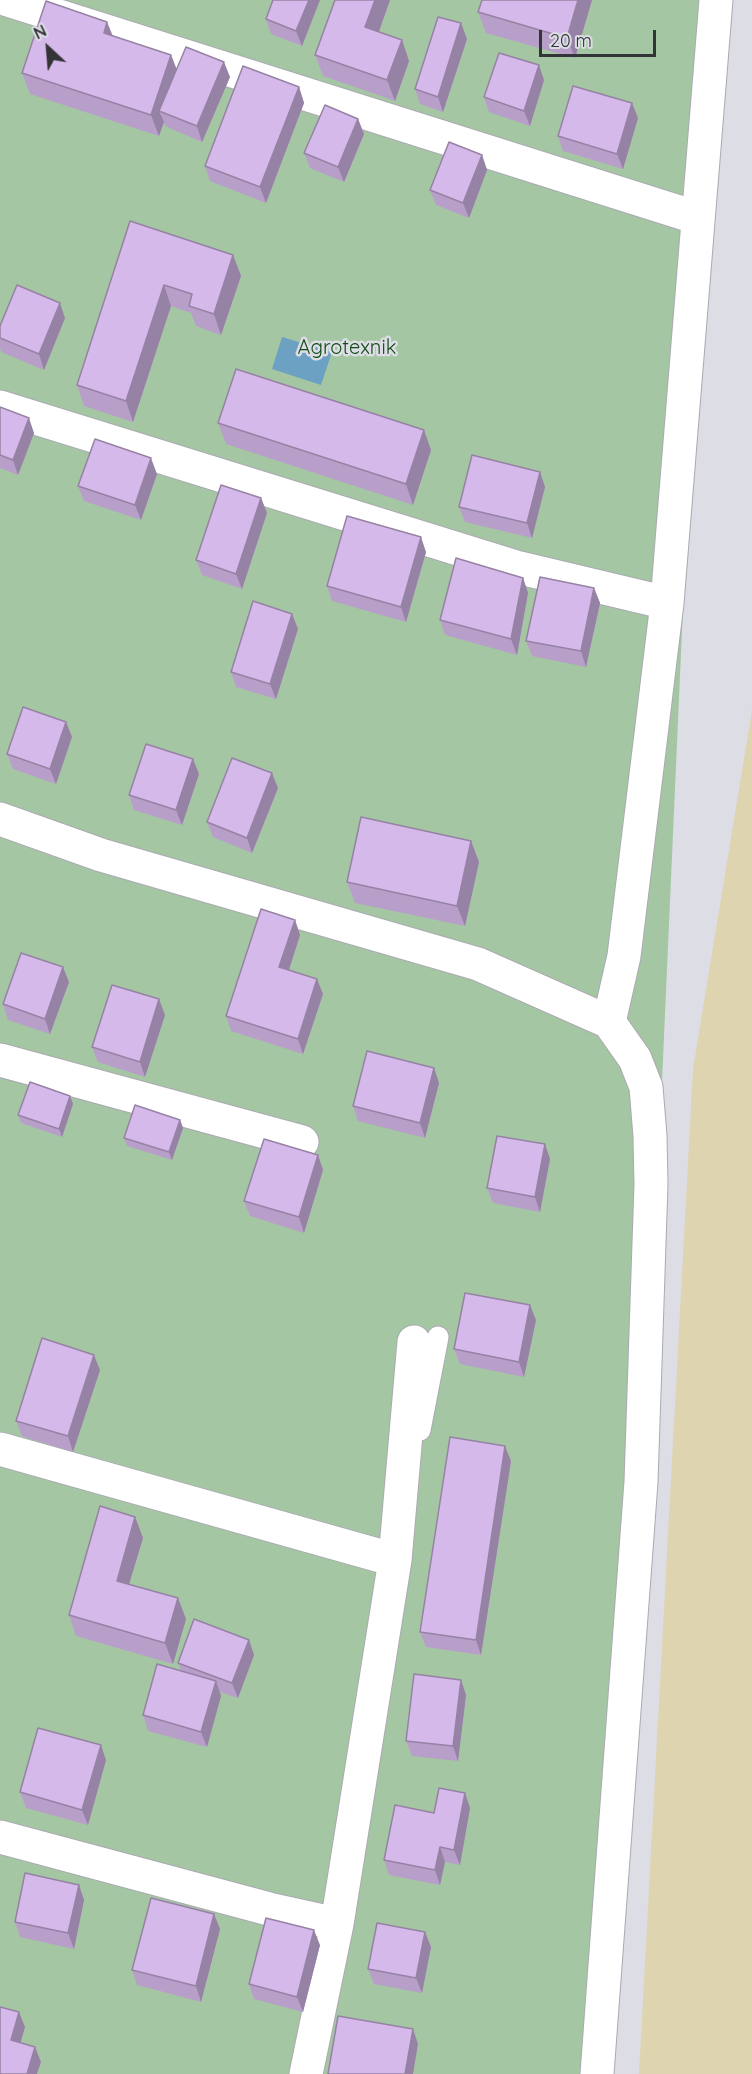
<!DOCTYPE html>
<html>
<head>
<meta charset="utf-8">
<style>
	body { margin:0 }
	#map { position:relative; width:752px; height:2074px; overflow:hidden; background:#dddde6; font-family:Quicksand,sans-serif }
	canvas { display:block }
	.north { position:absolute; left:18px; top:18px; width:60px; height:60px; -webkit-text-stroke:4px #dddde6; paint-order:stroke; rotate:334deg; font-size:16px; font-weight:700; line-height:24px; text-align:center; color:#333437 }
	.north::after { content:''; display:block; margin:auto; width:21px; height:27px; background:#333437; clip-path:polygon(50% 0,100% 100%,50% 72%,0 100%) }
	.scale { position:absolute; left:539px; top:30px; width:117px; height:27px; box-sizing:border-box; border:3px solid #333437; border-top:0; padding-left:8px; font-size:18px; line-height:21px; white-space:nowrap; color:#333437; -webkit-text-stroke:4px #dddde6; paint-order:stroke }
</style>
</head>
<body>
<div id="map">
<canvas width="752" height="2074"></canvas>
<div class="north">N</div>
<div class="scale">20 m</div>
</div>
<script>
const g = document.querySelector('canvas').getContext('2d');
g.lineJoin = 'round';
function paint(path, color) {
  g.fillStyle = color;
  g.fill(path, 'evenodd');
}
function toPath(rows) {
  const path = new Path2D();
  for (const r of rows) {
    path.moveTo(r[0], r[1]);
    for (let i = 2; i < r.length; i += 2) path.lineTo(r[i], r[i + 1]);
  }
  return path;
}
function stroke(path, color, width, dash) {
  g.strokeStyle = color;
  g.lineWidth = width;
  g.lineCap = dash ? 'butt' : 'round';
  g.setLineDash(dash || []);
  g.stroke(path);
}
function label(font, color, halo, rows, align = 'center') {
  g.font = font + ' Quicksand,sans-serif';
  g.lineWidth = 5;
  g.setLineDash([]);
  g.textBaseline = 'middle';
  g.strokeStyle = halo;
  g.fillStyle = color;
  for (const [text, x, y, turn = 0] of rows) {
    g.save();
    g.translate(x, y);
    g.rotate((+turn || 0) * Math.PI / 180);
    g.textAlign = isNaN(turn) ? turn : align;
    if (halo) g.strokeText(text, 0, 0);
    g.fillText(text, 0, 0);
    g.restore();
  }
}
const green = toPath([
	[0,0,710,0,628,1847,608,2074,0,2074]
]);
const sand = toPath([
	[752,710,752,2074,639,2074,693,1069]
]);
const water = toPath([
	[282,337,332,352,321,385,272,369]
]);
const service = toPath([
	[420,1430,438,1337]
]);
const minor = toPath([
	[8,0,698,218],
	[0,407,516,567,667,603],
	[0,819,101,855,478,964,609,1022,635,1059,646,1087,650,1136,651,1184,641,1482,597,2074],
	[609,1022,624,956,667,603,716,0],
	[0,1060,302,1142],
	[0,1449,395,1560],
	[0,1837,269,1909,337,1924],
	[306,2074,337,1924,395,1560,414,1342]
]);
const wall = toPath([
	[273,0,320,0,302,46,271,34,266,19],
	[335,0,390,0,379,32,402,40,409,61,395,101,323,76,315,55],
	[482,0,592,0,575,58,486,33,478,12],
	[107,22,113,36,171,55,177,70,230,77,202,142,165,126,164,122,159,136,30,94,22,73],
	[467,39,443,112,420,104,415,89],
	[544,80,530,126,489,112,484,97],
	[299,87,304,103,266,203,210,181,205,166],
	[632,103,638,118,623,169,563,151,558,136],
	[358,119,364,134,344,182,310,168,304,153],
	[482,155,487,170,469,218,436,205,430,190],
	[130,221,233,255,241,276,221,335,196,326,191,313,171,306,133,422,84,406,77,385],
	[65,318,44,370,1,352,0,348,0,326],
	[0,407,34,433,18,475,0,468],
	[218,423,431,450,413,505,226,444],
	[540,472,545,487,532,538,465,522,459,507],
	[157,474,141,520,84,501,78,486],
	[261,498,267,513,242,589,202,575,196,560],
	[426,552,406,622,332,601,327,586],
	[523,578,528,593,517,655,445,635,440,620],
	[594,588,600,603,586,667,532,656,526,641],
	[292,614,298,629,276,699,236,687,231,672],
	[66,722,72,737,56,784,13,769,7,754],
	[199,774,182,825,134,810,129,795],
	[278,788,252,853,213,837,207,822],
	[471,841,479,862,465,926,355,903,347,882],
	[295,920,300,935,289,970,323,994,303,1054,231,1031,226,1016],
	[69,982,50,1034,8,1020,3,1004],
	[165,1015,145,1077,98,1062,92,1047],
	[434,1068,439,1083,425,1138,358,1121,353,1106],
	[70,1096,73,1104,62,1137,21,1123,18,1115],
	[180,1120,183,1128,172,1160,127,1146,124,1138],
	[545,1144,550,1159,540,1212,493,1203,487,1188],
	[318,1155,323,1170,304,1233,250,1216,244,1201],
	[536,1320,524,1377,460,1364,454,1349],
	[100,1370,73,1452,22,1436,16,1421],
	[511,1461,481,1655,426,1647,420,1632],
	[135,1517,143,1538,129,1584,186,1619,173,1664,76,1636,69,1615],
	[249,1640,254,1655,238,1698,220,1692,221,1696,207,1747,148,1731,143,1715,181,1671,178,1663],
	[461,1680,466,1695,458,1761,412,1756,406,1741],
	[106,1760,88,1825,26,1808,20,1792],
	[465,1793,470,1808,460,1865,445,1862,440,1885,389,1875,384,1860,434,1813],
	[79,1885,84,1900,74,1949,20,1937,15,1922],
	[214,1914,220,1929,201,2002,137,1985,132,1970],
	[425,1932,431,1947,422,1993,374,1984,368,1969],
	[320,1945,303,2012,254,1999,249,1984]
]);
const shadedWall = toPath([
	[309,0,320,0,302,46,296,31],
	[375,0,390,0,373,48,365,27],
	[578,0,592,0,575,58,567,38],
	[107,22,115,43,104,33],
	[461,23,467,39,443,112,438,97],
	[402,40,409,61,395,101,387,80],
	[171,55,179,76,159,111,164,122,159,136,151,115],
	[224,62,230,77,202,142,197,126],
	[539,65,544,80,530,126,524,111],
	[299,87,304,103,266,203,260,187],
	[632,103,638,118,623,169,617,154],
	[358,119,364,134,344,182,338,167],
	[482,155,487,170,469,218,463,203],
	[233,255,241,276,221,335,214,314],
	[164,285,171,306,133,422,126,401],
	[60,303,65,318,44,370,39,354],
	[29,418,34,433,18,475,13,460],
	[424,430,431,450,413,505,406,484],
	[151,458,157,474,141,520,135,505],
	[540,472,545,487,532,538,527,523],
	[261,498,267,513,242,589,236,574],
	[421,537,426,552,406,622,401,607],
	[523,578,528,593,517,655,511,639],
	[594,588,600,603,586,667,581,651],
	[292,614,298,629,276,699,270,684],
	[66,722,72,737,56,784,50,769],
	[193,759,199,774,182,825,176,810],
	[272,773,278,788,252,853,247,838],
	[471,841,479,862,465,926,457,906],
	[295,920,300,935,285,982,279,967],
	[63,967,69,982,50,1034,45,1019],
	[317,979,323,994,303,1054,298,1039],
	[159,999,165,1015,145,1077,140,1062],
	[434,1068,439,1083,425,1138,420,1123],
	[70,1096,73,1104,62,1137,59,1129],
	[180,1120,183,1128,172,1160,169,1152],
	[545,1144,550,1159,540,1212,535,1197],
	[318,1155,323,1170,304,1233,299,1217],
	[530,1305,536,1320,524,1377,519,1362],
	[94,1355,100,1370,73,1452,68,1436],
	[505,1446,511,1461,481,1655,476,1640],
	[135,1517,143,1538,124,1601,117,1581],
	[178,1598,186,1619,173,1664,165,1643],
	[249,1640,254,1655,238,1698,232,1683],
	[461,1680,466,1695,458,1761,453,1746],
	[216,1681,221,1696,207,1747,201,1732],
	[101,1745,106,1760,88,1825,82,1810],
	[465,1793,470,1808,460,1865,454,1850],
	[440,1847,445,1862,440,1885,435,1870],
	[79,1885,84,1900,74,1949,68,1933],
	[214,1914,220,1929,201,2002,196,1986],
	[314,1930,320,1945,303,2012,297,1997],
	[425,1932,431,1947,422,1993,416,1978],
	[19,2012,25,2027,17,2055,11,2040],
	[413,2029,418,2044,413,2074,405,2074],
	[35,2047,41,2062,37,2074,27,2074]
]);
const building = toPath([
	[273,0,309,0,296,31,266,19,273,0],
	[335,0,375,0,365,27,402,40,387,80,315,55,335,0],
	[482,0,578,0,567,38,478,12,482,0],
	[46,1,107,22,104,33,171,55,151,115,22,73,46,1],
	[438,17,461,23,438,97,415,89,438,17],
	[186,47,224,62,197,126,159,111,186,47],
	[499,53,539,65,524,111,484,97,499,53],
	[243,66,299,87,260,187,205,166,243,66],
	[573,86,632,103,617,154,558,136,573,86],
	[325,105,358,119,338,167,304,153,325,105],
	[449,142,482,155,463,203,430,190,449,142],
	[130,221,233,255,214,314,189,306,192,294,164,285,126,401,77,385,130,221],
	[17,285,60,303,39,354,0,338,0,326,17,285],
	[236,369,424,430,406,484,218,423,236,369],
	[0,407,29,418,13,460,0,455,0,407],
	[95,439,151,458,135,505,78,486,95,439],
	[472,455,540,472,527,523,459,507,472,455],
	[221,485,261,498,236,574,196,560,221,485],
	[347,516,421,537,401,607,327,586,347,516],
	[456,558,523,578,511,639,440,620,456,558],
	[540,577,594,588,581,651,526,641,540,577],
	[253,601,292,614,270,684,231,672,253,601],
	[23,707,66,722,50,769,7,754,23,707],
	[146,744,193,759,176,810,129,795,146,744],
	[232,758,272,773,247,838,207,822,232,758],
	[361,817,471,841,457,906,347,882,361,817],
	[261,909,295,920,279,967,317,979,298,1039,226,1016,261,909],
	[21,953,63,967,45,1019,3,1004,21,953],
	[112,985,159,999,140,1062,92,1047,112,985],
	[367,1051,434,1068,420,1123,353,1106,367,1051],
	[30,1082,70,1096,59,1129,18,1115,30,1082],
	[135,1105,180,1120,169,1152,124,1138,135,1105],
	[497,1136,545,1144,535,1197,487,1188,497,1136],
	[264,1139,318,1155,299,1217,244,1201,264,1139],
	[465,1293,530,1305,519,1362,454,1349,465,1293],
	[42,1338,94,1355,68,1436,16,1421,42,1338],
	[450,1437,505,1446,476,1640,420,1632,450,1437],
	[100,1506,135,1517,117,1581,178,1598,165,1643,69,1615,100,1506],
	[194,1619,249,1640,232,1683,178,1663,194,1619],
	[157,1664,216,1681,201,1732,143,1715,157,1664],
	[414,1674,461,1680,453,1746,406,1741,414,1674],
	[38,1728,101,1745,82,1810,20,1792,38,1728],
	[439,1788,465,1793,454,1850,440,1847,435,1870,384,1860,395,1805,434,1813,439,1788],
	[25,1873,79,1885,68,1933,15,1922,25,1873],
	[151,1898,214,1914,196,1986,132,1970,151,1898],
	[266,1918,314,1930,297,1997,249,1984,266,1918],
	[377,1923,425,1932,416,1978,368,1969,377,1923],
	[0,2007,19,2012,11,2040,35,2047,27,2074,0,2074,0,2007],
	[338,2016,413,2029,405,2074,328,2074,338,2016]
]);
const parkNames = [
	["Agrotexnik",347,348]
];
paint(green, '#a5c6a3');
paint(sand, '#ded5b0');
paint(water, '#6ca1c3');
stroke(service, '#aaaab2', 23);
stroke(minor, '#aaaab2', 35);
stroke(service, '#fff', 21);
stroke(minor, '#fff', 33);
paint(wall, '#b89fca');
paint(shadedWall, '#9682a4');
paint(building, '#d6b9eb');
stroke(building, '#9682a4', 1.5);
label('20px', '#114c13', '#dddde6', parkNames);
</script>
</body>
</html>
